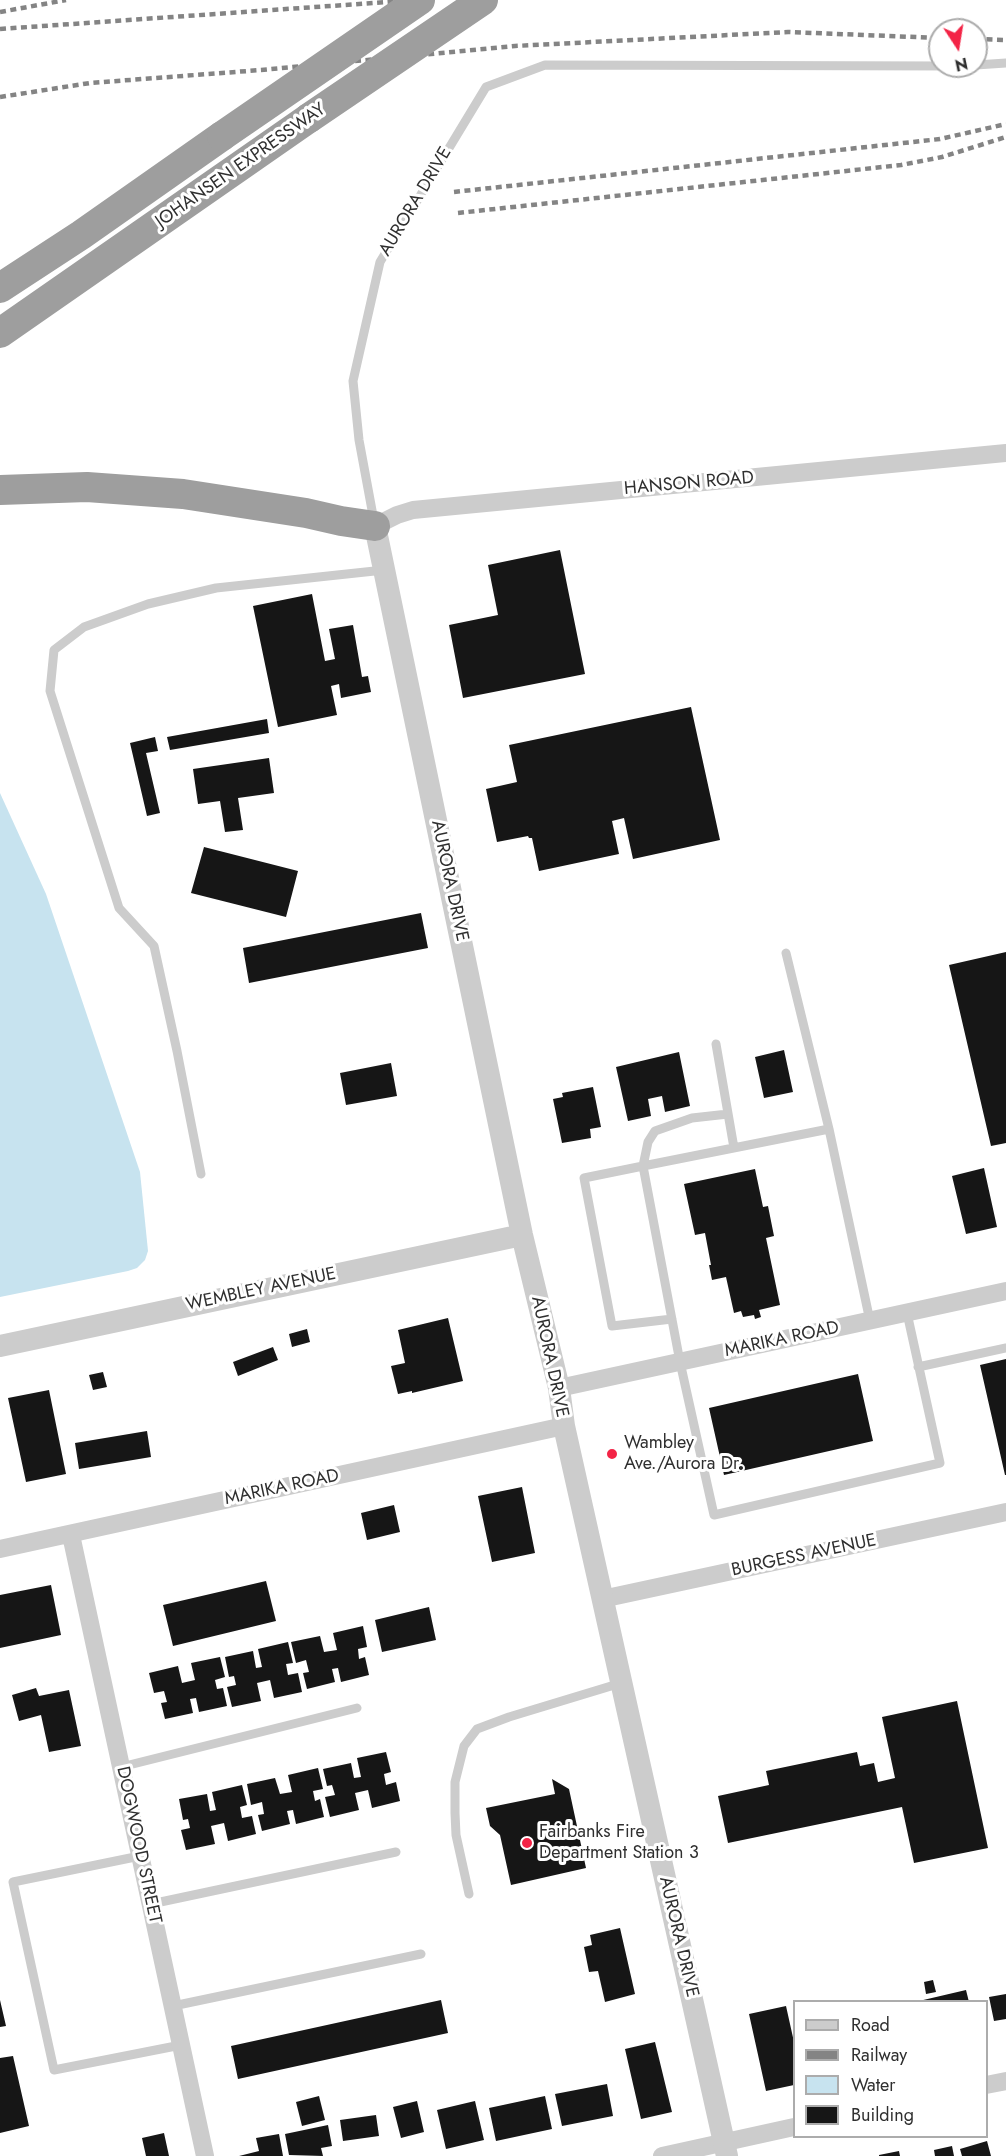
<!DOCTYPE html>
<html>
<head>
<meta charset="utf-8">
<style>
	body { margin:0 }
	#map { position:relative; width:1006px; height:2156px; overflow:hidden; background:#fff; font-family:Jost,sans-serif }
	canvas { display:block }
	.legend { position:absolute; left:793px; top:2000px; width:195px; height:138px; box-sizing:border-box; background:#fff; border:2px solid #acacac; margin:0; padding:8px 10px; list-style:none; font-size:18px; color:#2f2f2f }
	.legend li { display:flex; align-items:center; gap:12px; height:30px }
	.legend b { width:30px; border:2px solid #acacac }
	.north { position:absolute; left:928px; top:18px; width:60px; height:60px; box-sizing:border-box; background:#fff; border:2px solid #acacac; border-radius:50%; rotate:168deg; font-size:16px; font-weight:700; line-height:24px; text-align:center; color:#2f2f2f }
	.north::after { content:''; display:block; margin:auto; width:21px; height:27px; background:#f32446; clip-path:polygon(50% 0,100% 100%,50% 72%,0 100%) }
</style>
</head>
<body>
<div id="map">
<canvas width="1006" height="2156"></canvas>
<ul class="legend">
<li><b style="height:8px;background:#ccc"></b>Road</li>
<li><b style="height:8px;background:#848484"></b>Railway</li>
<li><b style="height:16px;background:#c7e3ef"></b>Water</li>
<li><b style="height:16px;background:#161616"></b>Building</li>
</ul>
<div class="north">N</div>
</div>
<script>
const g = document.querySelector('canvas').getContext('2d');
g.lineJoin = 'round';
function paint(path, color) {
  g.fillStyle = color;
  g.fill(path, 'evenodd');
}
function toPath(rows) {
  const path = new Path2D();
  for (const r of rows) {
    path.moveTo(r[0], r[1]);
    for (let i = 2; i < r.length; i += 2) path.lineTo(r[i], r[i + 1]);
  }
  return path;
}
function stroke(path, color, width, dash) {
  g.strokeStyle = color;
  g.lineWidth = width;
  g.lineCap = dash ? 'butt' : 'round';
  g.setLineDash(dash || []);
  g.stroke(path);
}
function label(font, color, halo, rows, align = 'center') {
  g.font = font + ' Jost,sans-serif';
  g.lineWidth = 6;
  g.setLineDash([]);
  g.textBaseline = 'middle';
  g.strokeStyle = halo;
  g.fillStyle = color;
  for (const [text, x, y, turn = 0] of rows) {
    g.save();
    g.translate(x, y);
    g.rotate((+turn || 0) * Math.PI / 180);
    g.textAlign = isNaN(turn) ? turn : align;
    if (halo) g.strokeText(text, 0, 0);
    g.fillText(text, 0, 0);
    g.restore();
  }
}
const water = toPath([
	[0,793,46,894,140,1172,148,1251,145,1260,137,1268,128,1271,0,1297]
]);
const building = toPath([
	[560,550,585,674,463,698,449,625,498,615,488,565],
	[312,594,325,661,335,659,329,629,353,625,362,677,368,676,371,692,341,698,339,684,331,686,337,715,278,727,253,606],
	[691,707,720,840,633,859,624,818,612,821,619,854,539,871,532,838,529,838,528,836,497,842,486,789,517,782,509,745],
	[267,719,269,733,170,750,167,737],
	[155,737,158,751,146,753,160,813,147,816,130,743],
	[269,758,274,793,238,798,243,830,225,832,220,801,198,804,193,769],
	[204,847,298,871,286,917,191,893],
	[421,913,428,948,249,983,243,948],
	[1006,952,1006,1143,991,1146,949,965],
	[784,1050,793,1092,764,1098,755,1057],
	[679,1052,690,1106,665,1112,662,1096,648,1099,651,1116,628,1121,616,1067],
	[391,1063,397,1096,346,1105,340,1073],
	[593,1087,601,1127,590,1129,591,1138,562,1143,553,1099,563,1097,562,1093],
	[984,1168,997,1227,966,1234,952,1176],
	[755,1169,763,1207,768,1206,774,1236,766,1238,780,1305,759,1310,761,1317,755,1319,754,1315,743,1317,741,1311,734,1313,726,1277,712,1280,709,1265,711,1265,705,1233,695,1235,684,1184],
	[448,1318,463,1381,412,1393,412,1391,398,1394,391,1366,405,1363,398,1330],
	[307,1329,310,1342,292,1347,289,1334],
	[273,1347,278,1360,238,1376,233,1362],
	[1006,1359,1006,1475,1005,1475,980,1365],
	[103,1372,107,1387,93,1390,89,1375],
	[858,1374,873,1441,724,1475,709,1408],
	[49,1390,66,1474,26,1482,8,1398],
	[147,1431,151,1457,79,1469,75,1443],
	[522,1487,535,1553,492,1562,478,1496],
	[394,1505,400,1532,367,1540,361,1513],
	[266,1581,276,1621,173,1646,163,1605],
	[51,1585,61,1635,0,1648,0,1595],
	[429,1607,436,1640,382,1652,375,1620],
	[363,1626,367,1647,358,1649,359,1659,365,1657,369,1675,341,1682,338,1668,332,1669,335,1682,307,1689,303,1673,309,1672,306,1660,296,1663,291,1642,320,1636,324,1652,337,1650,333,1633],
	[288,1642,293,1663,286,1664,288,1675,298,1673,302,1692,274,1698,270,1680,257,1683,261,1701,232,1707,227,1687,236,1685,234,1676,229,1677,225,1657,253,1651,256,1668,262,1667,258,1649],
	[220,1657,225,1677,215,1680,217,1689,223,1688,227,1706,199,1712,196,1698,190,1699,193,1713,165,1719,161,1703,167,1702,164,1691,154,1693,149,1673,178,1666,182,1683,195,1680,191,1663],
	[36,1688,39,1696,69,1690,81,1746,49,1752,41,1715,19,1721,12,1695],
	[957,1701,988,1848,914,1863,902,1807,728,1843,718,1796,769,1785,766,1771,857,1752,860,1766,874,1763,878,1782,895,1778,882,1717],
	[386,1752,391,1772,384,1774,386,1785,396,1782,400,1801,372,1808,368,1790,355,1793,359,1810,330,1817,325,1797,335,1795,332,1785,327,1786,323,1769,351,1763,354,1778,361,1777,357,1758],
	[318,1768,323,1789,313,1791,315,1801,320,1799,324,1817,296,1824,293,1810,287,1811,290,1824,262,1831,258,1815,264,1814,262,1802,251,1805,247,1784,275,1778,280,1794,292,1792,288,1775],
	[552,1779,569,1789,586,1868,511,1885,500,1835,490,1826,486,1808,555,1794],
	[242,1785,247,1805,240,1807,242,1818,252,1816,256,1834,228,1841,224,1823,211,1826,215,1844,186,1850,181,1830,190,1828,188,1819,183,1820,179,1799,207,1794,210,1811,216,1810,212,1792],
	[620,1928,635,1994,605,2002,598,1971,589,1972,584,1947,592,1945,590,1935],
	[933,1980,936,1992,926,1994,924,1982],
	[966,1990,969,2002,919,2002,919,2001],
	[1006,1994,1006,2019,994,2021,989,1997],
	[0,2000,6,2026,0,2027],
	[441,2000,448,2033,238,2079,231,2046],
	[786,2006,794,2042,794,2085,766,2091,749,2014],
	[655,2042,672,2112,641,2119,625,2049],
	[13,2056,29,2126,0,2133,0,2058],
	[607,2084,613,2116,562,2126,555,2094],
	[319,2096,325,2120,302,2126,296,2102],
	[545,2096,552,2129,496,2141,489,2108],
	[417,2101,424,2132,401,2138,393,2107],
	[475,2101,484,2140,446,2149,437,2110],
	[376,2115,379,2136,343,2141,340,2120],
	[328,2125,332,2146,321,2148,323,2156,289,2155,285,2134],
	[164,2133,169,2156,146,2156,142,2138],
	[279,2134,283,2156,239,2156,259,2151,256,2138],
	[987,2141,991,2156,962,2156,960,2149],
	[952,2146,954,2156,935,2156,934,2150],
	[899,2151,900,2156,879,2156,879,2155]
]);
const service = toPath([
	[976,65,1006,63],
	[374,521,359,440,353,381,380,262,486,87,545,65,951,66],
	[786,953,829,1129,643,1166,680,1362,714,1515,940,1463,907,1313],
	[716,1044,734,1148],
	[829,1129,870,1321],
	[201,1174,177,1051,154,946,119,908,50,691,54,650,84,627,148,604,216,588,384,570],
	[672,1319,612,1326,584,1178,643,1166,648,1142,655,1131,692,1118,728,1114],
	[918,1367,1006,1348],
	[121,1767,357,1708],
	[140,1856,13,1882,54,2070,181,2045],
	[469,1894,456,1835,455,1813,455,1782,464,1746,477,1729,509,1717,621,1683],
	[151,1904,396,1852],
	[173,2006,421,1954]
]);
const minor = toPath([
	[375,526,397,515,413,510,1006,453],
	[559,1388,1006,1291],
	[71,1535,205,2156],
	[0,1549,564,1426],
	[602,1599,1006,1512],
	[986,2085,1006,2081],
	[662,2156,794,2127]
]);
const tertiary = toPath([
	[375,526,522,1235,559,1388,564,1426,727,2156],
	[0,1346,522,1235]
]);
const trunk = toPath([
	[0,288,81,235,222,136],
	[0,333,309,118],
	[0,490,87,487,183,494,306,513,341,521,375,526]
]);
const rail = toPath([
	[0,12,66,0],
	[0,29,416,0],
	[976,39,1006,40],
	[0,97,90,83,261,70,515,46,788,32,940,38],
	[454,192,940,139,1006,124],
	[458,213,901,165,942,157,1006,137]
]);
const trunkBridge = toPath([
	[309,118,483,0],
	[222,136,420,0]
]);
const markers = [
	[612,1454,6,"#f32446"],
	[527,1843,6,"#f32446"]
];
const streetNames = [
	["JOHANSEN EXPRESSWAY",241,166,-35],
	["AURORA DRIVE",416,202,-59],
	["HANSON ROAD",689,484,-5],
	["AURORA DRIVE",449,881,78],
	["WEMBLEY AVENUE",261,1290,-12],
	["MARIKA ROAD",782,1340,-12],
	["AURORA DRIVE",549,1357,78],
	["MARIKA ROAD",282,1488,-12],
	["BURGESS AVENUE",804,1556,-12],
	["DOGWOOD STREET",138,1845,78],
	["AURORA DRIVE",678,1937,77]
];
const poiNames = [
	["Wambley",624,1444],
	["Ave./Aurora Dr.",624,1465],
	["Fairbanks Fire",539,1833],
	["Department Station 3",539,1854]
];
paint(water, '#c7e3ef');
paint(building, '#161616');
stroke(service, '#ccc', 9);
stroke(minor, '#ccc', 18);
stroke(tertiary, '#ccc', 22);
stroke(trunk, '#9e9e9e', 30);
stroke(rail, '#848484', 4.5, [6, 4.5]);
stroke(trunkBridge, '#9e9e9e', 30);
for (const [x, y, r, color] of markers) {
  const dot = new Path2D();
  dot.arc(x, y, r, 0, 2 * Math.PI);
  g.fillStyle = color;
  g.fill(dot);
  stroke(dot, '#fff', 2);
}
label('18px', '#2f2f2f', '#fff', streetNames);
label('18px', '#2f2f2f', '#fff', poiNames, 'left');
</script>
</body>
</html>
